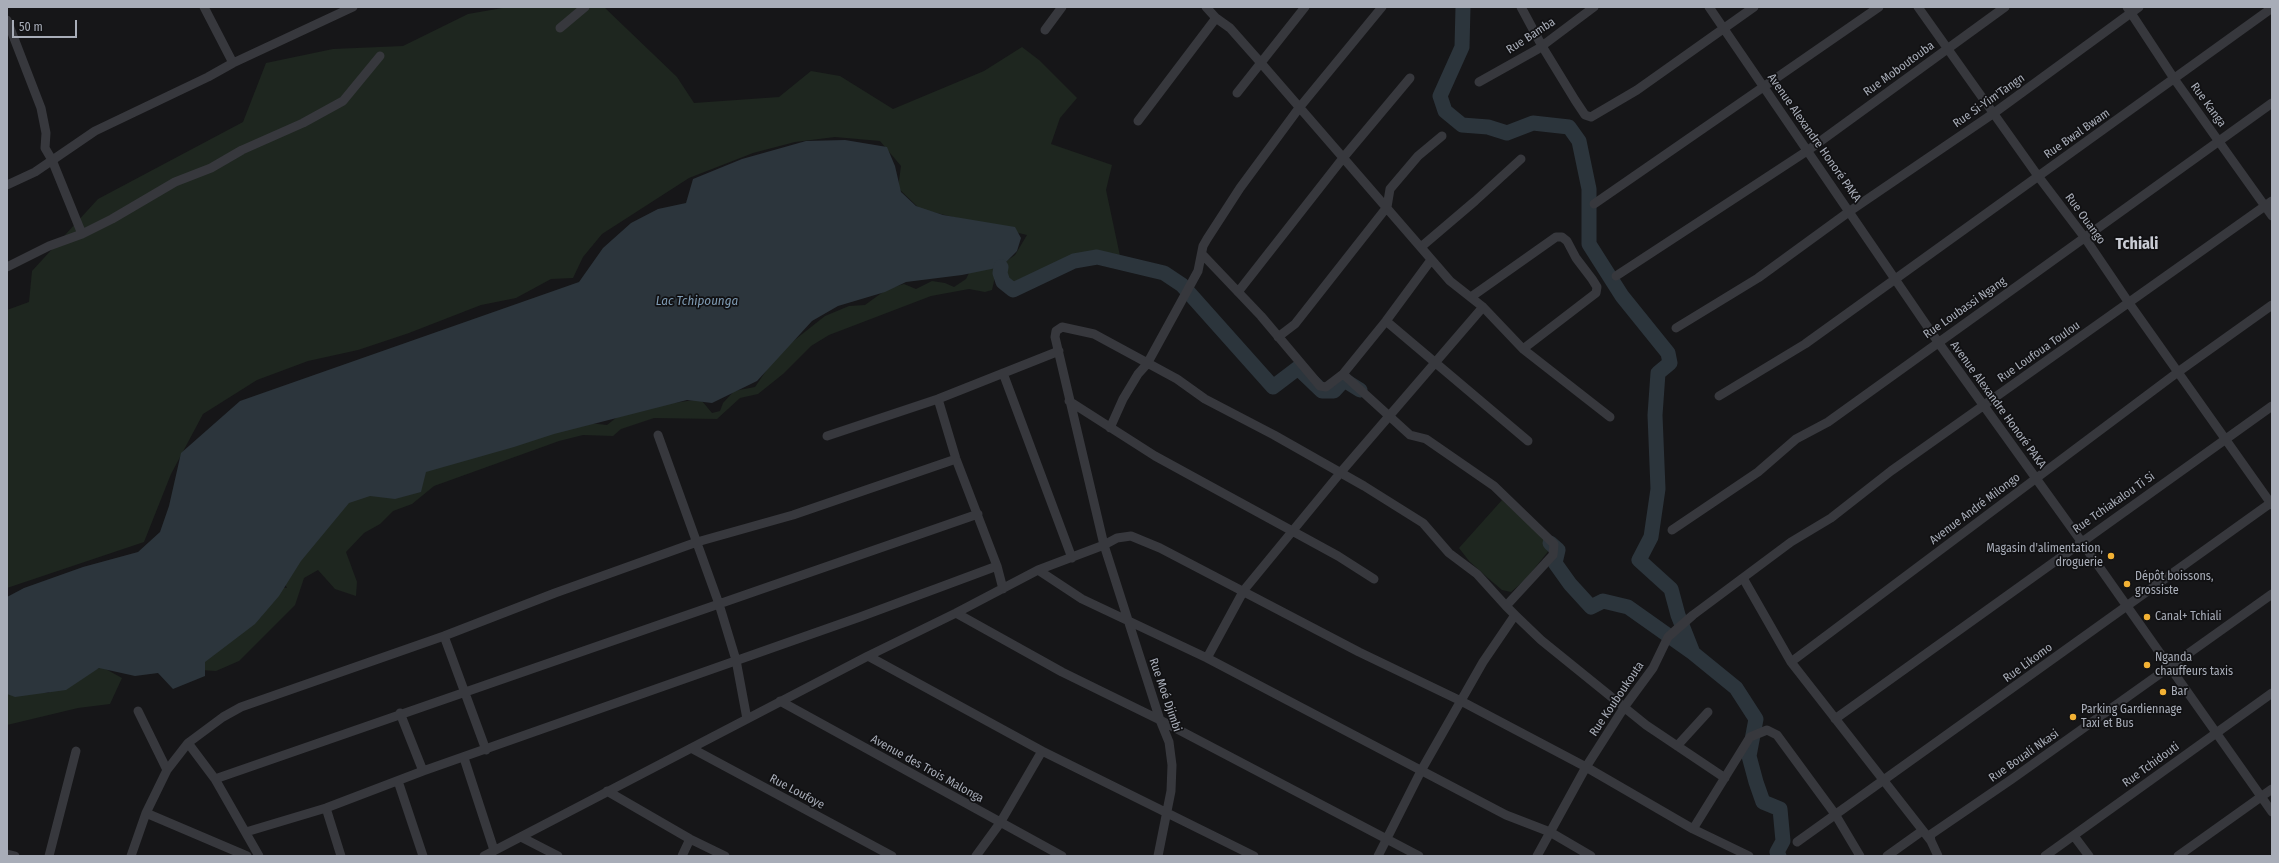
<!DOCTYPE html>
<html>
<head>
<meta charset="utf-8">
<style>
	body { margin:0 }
	#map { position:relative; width:2279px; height:863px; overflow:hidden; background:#161618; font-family:"Fira Sans Condensed",sans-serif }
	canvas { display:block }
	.frame { position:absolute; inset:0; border:8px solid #a8adb8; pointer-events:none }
	.scale { position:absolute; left:12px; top:20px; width:65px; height:18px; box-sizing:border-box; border:2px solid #a8adb8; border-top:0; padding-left:5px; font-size:12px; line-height:14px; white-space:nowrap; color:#a8adb8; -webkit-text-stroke:3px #111113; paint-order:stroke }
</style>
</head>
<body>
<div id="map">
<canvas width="2279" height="863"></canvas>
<div class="frame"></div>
<div class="scale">50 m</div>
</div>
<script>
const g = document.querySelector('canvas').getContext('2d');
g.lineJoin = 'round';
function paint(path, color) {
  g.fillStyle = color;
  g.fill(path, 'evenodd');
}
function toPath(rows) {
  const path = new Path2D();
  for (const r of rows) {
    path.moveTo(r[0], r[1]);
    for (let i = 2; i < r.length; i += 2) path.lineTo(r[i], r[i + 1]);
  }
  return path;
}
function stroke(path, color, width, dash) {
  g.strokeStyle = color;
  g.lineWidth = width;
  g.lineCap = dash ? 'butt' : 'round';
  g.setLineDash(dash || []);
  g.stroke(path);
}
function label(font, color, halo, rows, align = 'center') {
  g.font = font + ' "Fira Sans Condensed",sans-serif';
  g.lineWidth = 3.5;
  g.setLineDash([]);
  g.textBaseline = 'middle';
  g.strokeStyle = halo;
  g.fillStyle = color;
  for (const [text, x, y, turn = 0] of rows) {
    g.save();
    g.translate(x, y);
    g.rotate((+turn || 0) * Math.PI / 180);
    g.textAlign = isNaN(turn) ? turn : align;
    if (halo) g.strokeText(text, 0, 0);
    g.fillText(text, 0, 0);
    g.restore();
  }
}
const green = toPath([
	[508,7,604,7,677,77,694,103,779,97,811,71,840,76,893,109,984,71,1022,47,1039,60,1077,98,1060,118,1051,144,1112,165,1106,190,1120,256,1050,273,1022,284,995,277,992,290,985,292,969,289,931,296,829,335,811,346,783,374,758,394,740,398,717,419,654,418,621,429,613,436,583,435,559,441,434,486,412,504,393,511,380,524,364,533,346,552,357,582,356,596,335,589,318,570,304,578,295,605,239,661,216,671,201,670,198,658,261,617,270,586,287,588,282,579,344,503,422,468,580,422,607,425,626,410,694,400,702,401,712,413,720,411,723,403,734,391,755,387,768,368,787,346,825,316,849,306,865,305,887,289,904,284,916,289,932,281,945,283,954,287,966,279,975,261,994,263,995,269,1015,255,1027,235,920,209,898,188,901,166,880,141,835,137,795,142,753,153,689,178,602,234,583,257,573,278,551,279,516,298,481,305,409,333,358,350,308,361,257,380,203,414,171,474,144,542,7,588,7,310,29,302,32,271,98,199,243,122,266,63,333,49,403,46,468,14],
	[1502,500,1545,539,1550,549,1526,579,1511,592,1502,590,1488,578,1469,561,1459,548],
	[102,667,122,678,110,704,78,708,7,725,7,693,48,693,84,674]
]);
const water = toPath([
	[845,140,887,147,895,166,901,192,916,206,943,215,1015,227,1021,238,1017,251,1001,267,962,275,906,282,885,292,838,306,812,321,757,381,712,403,687,400,554,434,514,447,426,472,421,492,395,499,370,496,349,503,301,561,279,596,255,624,205,662,205,676,173,689,158,673,135,676,99,668,66,690,15,697,7,694,7,597,24,588,83,567,138,552,160,532,169,506,181,453,240,401,579,282,603,248,631,223,658,209,686,203,693,179,742,159,806,141]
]);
const river = toPath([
	[1463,7,1462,47,1440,96,1445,111,1462,125,1488,127,1507,133,1533,123,1569,127,1579,141,1589,189,1589,244,1622,296,1668,353,1670,363,1658,373,1655,415,1658,489,1651,537,1639,560,1671,589,1678,615,1693,653],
	[1001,267,1000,273,1003,282,1013,290,1074,261,1097,257,1164,273,1182,285,1273,387,1298,368,1322,391,1334,391,1344,380,1360,390],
	[1550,543,1558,550,1555,563,1570,584,1591,607,1603,601,1628,607,1693,653,1736,688,1756,719,1749,756,1756,782,1763,802,1780,809,1783,841,1777,852,1779,856]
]);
const street = toPath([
	[204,7,233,63],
	[1206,7,1216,18,1230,28,1261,63,1450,281,1483,307,1523,349,1610,417],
	[1521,7,1542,46,1575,100,1585,115,1591,117,1637,90,1754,7],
	[1709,7,1938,342,2081,541,2272,812],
	[1918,7,2038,176,2085,238,2129,303,2272,505],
	[2127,7,2175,80,2272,216],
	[7,20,41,108,46,133,45,148,52,160,82,234],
	[560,28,585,7],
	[1045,30,1062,7],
	[1479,82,1538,49,1594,7],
	[1237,93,1305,7],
	[1138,121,1216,18],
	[7,185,35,172,95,131,208,77,233,63,353,7],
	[1594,204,1879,7],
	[1421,247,1475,201,1521,159],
	[1202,254,1261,316,1320,386,1326,387,1343,374,1410,435,1426,439,1494,486,1554,544,1553,555,1506,606,1515,615,1483,662,1422,769,1378,856],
	[7,267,49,246,82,234,112,219,175,182,211,168,242,150,303,123,343,101,380,56],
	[1616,276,1807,151,2005,7],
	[1238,292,1343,158,1410,78],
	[1471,297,1556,237,1562,237,1567,241,1576,258,1592,279,1597,287,1596,293,1523,349],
	[1386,321,1528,441],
	[1676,328,1758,278,1850,211,1994,113,2139,7],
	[1278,337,1295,324,1387,207,1390,189,1418,156,1442,136],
	[1003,373,1072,558],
	[1343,374,1386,321,1431,260],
	[1719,396,1805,344,2272,8],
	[938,399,956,459,997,566,1003,589],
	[1069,401,1155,456,1338,556,1374,579],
	[1110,428,1123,399,1138,374,1147,364,1198,271,1203,246,1207,239,1240,188,1299,108,1382,7],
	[658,435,719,604,736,660,747,719],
	[827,436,938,399,1059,351],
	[1672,530,1758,472,1796,439,1828,422,2272,103],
	[1038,570,1082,599,1207,658,1506,815,1550,832,1591,856],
	[1743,578,1791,662,1931,841,1938,856],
	[956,613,1062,672,1160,720,1419,856],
	[1515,615,1541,640,1646,725,1725,778],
	[444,636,486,750],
	[868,656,1042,751,1254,856],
	[1207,658,1244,590,1341,472,1483,307],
	[1791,662,2178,372,2272,305],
	[780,701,1062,856],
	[138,711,167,770],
	[400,713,423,771],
	[1835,719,2272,406],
	[188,743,215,779,259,856],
	[1677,746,1708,712],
	[691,748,892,856],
	[464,758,494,850],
	[215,779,978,514],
	[398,781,423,856],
	[607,791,690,839,725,856],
	[326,808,341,856],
	[146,813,247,856],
	[1693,829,1750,737,1767,730,1777,735,1835,814,1860,856],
	[246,832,326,808,423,771,860,617,997,566],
	[2074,836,2089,856],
	[521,837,558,856],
	[1931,841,1930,835,2012,779,2272,594],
	[1797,842,2272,502],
	[7,854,15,856],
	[49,856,76,751],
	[131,856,146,813,167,770,188,743,223,717,241,707,444,636,555,593,697,542,793,515,956,459],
	[484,856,868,656,956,613,1038,570,1104,545,1055,337,1056,331,1062,327,1094,334,1177,379,1205,399,1274,435,1364,486,1423,523,1449,553,1477,574,1506,606],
	[682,856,690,839],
	[976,856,1000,823,1042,751],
	[1158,856,1171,791,1172,765,1169,742,1160,720,1104,545,1117,538,1131,536,1160,548,1359,652,1461,701,1586,767,1693,829,1749,856],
	[1537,856,1586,767,1625,706,1653,668,1668,637,1693,615,1791,542,1831,518,1891,471,2272,201],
	[1887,856,1922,831],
	[2045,856,2272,693],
	[2178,856,2272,789]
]);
const markers = [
	[2111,556,4,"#f2b134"],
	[2127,584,4,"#f2b134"],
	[2147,617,4,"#f2b134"],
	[2147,665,4,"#f2b134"],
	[2163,692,4,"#f2b134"],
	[2073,717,4,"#f2b134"]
];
const streetNames = [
	["Rue Bamba",1531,36,-33],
	["Rue Moboutouba",1899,69,-36],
	["Rue Si-Yim'Tangn",1989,101,-35],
	["Rue Kanga",2208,105,54],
	["Rue Bwal Bwam",2077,134,-35],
	["Avenue Alexandre Honoré PAKA",1814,138,55],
	["Rue Ouango",2085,219,54],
	["Rue Loubassi Ngang",1965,308,-35],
	["Rue Loufoua Toulou",2039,352,-35],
	["Avenue Alexandre Honoré PAKA",1998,405,54],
	["Rue Tchiakalou Ti Si",2114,503,-35],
	["Avenue André Milongo",1975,509,-37],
	["Rue Likomo",2028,663,-36],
	["Rue Moé Djimbi",1165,695,71],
	["Rue Kouboukouta",1617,699,-56],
	["Rue Bouali Nkasi",2024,756,-35],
	["Rue Tchidouti",2151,765,-36],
	["Avenue des Trois Malonga",927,769,29],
	["Rue Loufoye",797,792,28]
];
const poiNames = [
	["Magasin d'alimentation,",2103,549,"right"],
	["droguerie",2103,563,"right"],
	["Dépôt boissons,",2135,577],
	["grossiste",2135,591],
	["Canal+ Tchiali",2155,617],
	["Nganda",2155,658],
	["chauffeurs taxis",2155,672],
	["Bar",2171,692],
	["Parking Gardiennage",2081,710],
	["Taxi et Bus",2081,724]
];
const waterNames = [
	["Lac Tchipounga",697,301]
];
const districtNames = [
	["Tchiali",2137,245]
];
paint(green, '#1e261f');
paint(water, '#2c353c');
stroke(river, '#2c353c', 15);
stroke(street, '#37383d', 9);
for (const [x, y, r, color] of markers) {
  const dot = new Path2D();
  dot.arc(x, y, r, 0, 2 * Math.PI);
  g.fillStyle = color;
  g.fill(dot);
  stroke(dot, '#111113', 1.5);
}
label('12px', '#a8adb8', '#111113', streetNames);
label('12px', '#a8adb8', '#111113', poiNames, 'left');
label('italic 13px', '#7f9bb3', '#111113', waterNames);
label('bold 16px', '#c9ccd4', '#111113', districtNames);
</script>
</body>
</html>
